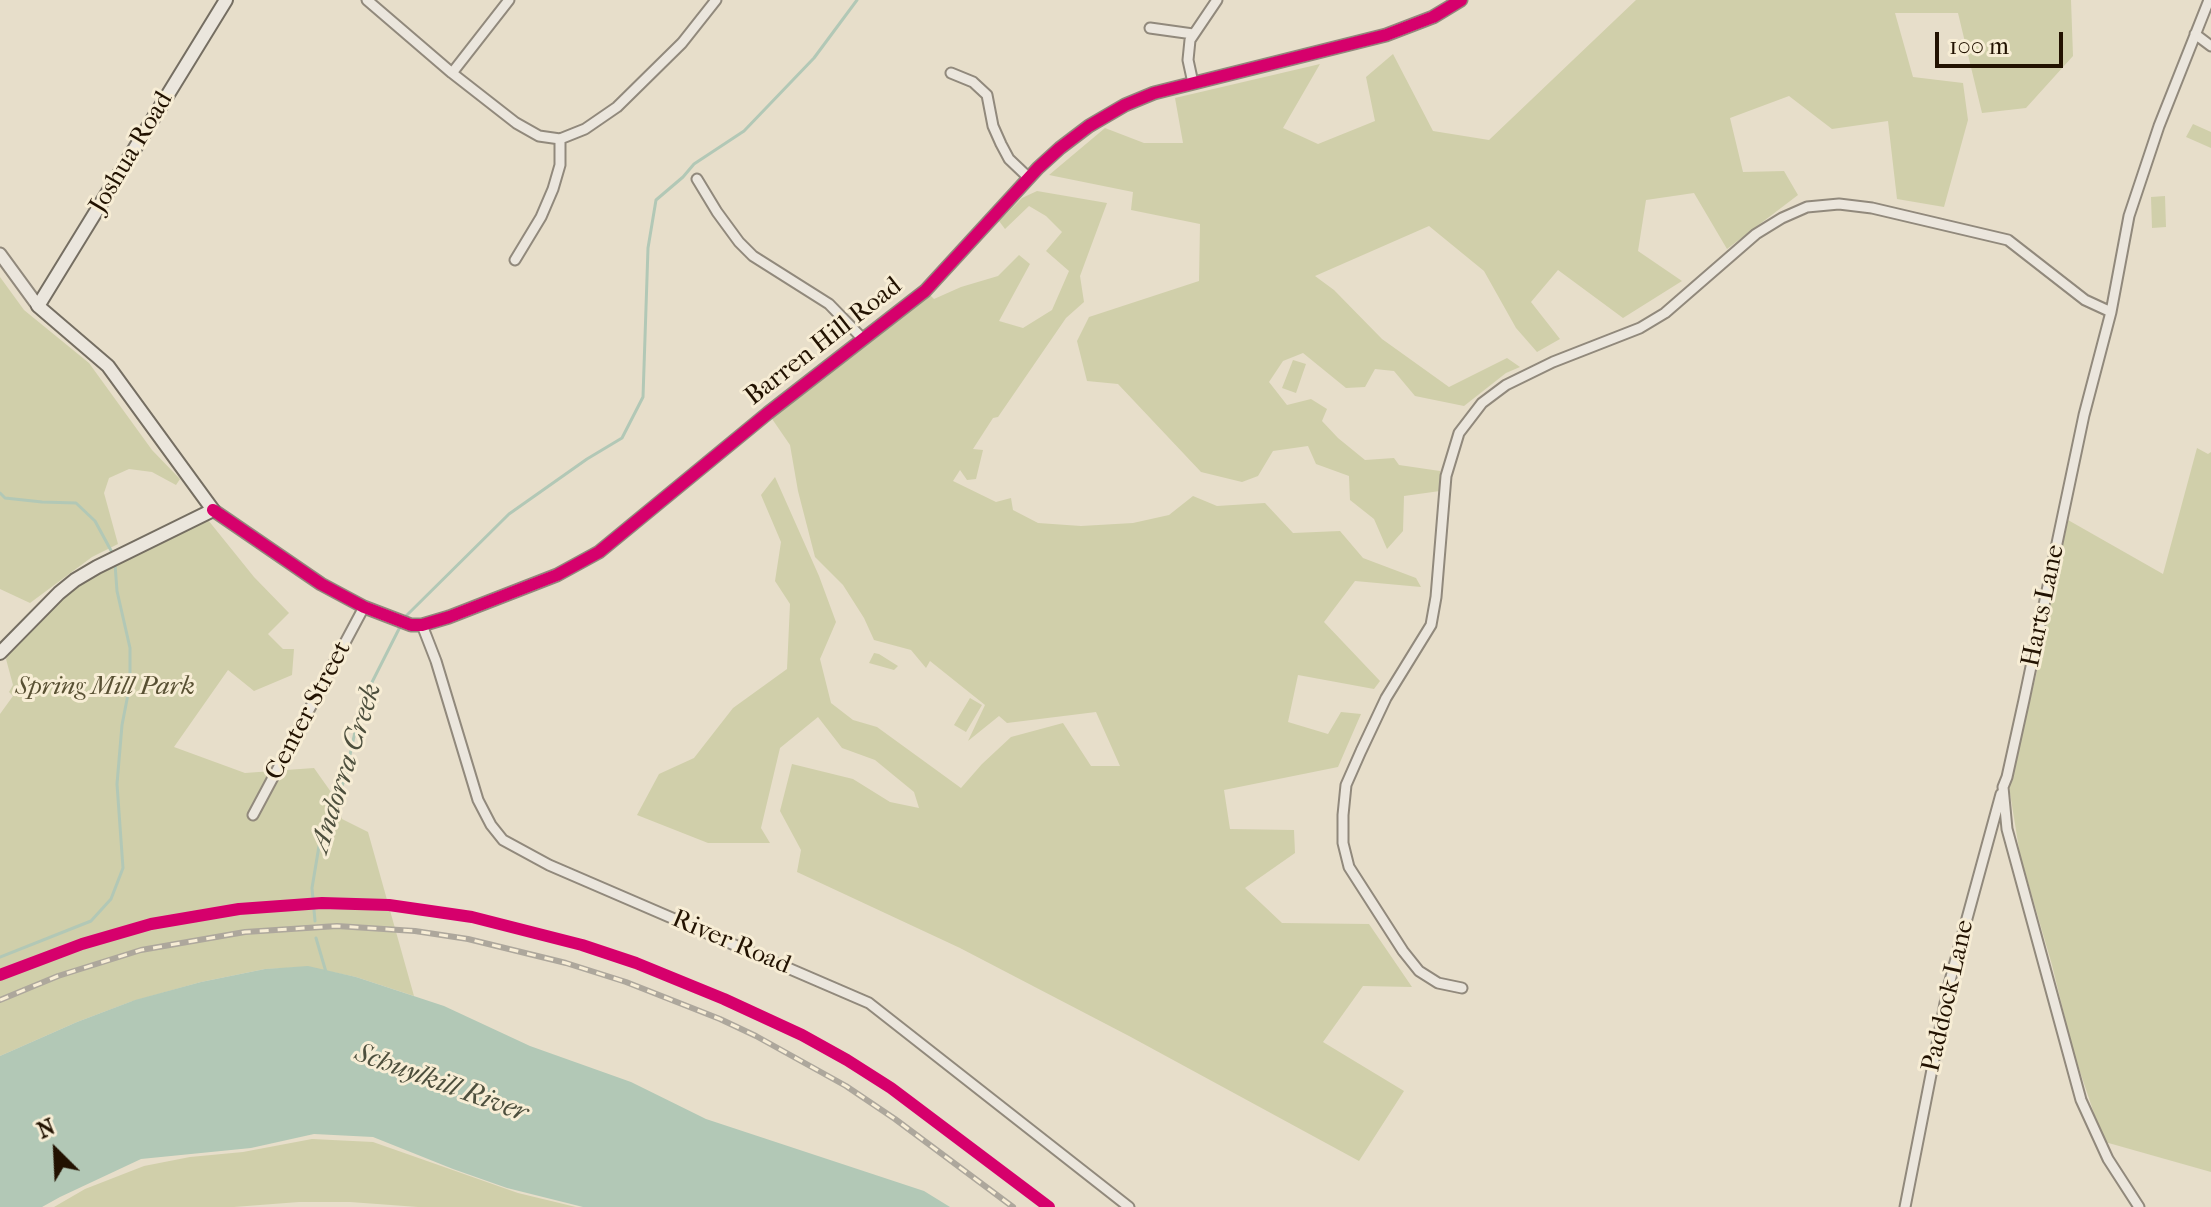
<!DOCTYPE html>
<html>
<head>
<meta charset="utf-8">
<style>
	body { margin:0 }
	#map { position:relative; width:2211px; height:1207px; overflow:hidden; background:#e7deca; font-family:"IM FELL French Canon",serif }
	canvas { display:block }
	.north { position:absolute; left:16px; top:1111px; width:80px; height:80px; -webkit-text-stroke:6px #f7edd5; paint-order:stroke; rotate:336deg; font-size:22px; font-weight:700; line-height:32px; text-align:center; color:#221201 }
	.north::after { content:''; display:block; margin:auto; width:28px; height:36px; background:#221201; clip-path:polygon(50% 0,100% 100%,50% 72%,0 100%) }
	.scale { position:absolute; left:1935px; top:32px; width:128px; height:36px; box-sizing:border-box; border:4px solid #221201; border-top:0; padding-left:10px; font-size:24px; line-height:28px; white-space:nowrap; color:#221201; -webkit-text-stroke:6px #f7edd5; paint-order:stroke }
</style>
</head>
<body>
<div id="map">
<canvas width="2211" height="1207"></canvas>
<div class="north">N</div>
<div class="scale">100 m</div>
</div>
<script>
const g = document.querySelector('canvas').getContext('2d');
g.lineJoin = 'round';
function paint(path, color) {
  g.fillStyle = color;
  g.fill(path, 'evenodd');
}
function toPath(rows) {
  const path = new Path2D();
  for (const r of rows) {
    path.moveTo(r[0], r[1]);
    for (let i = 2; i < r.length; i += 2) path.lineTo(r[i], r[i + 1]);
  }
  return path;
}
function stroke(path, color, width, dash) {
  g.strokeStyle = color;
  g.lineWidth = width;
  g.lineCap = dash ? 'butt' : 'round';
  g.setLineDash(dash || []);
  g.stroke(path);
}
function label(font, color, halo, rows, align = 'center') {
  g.font = font + ' "IM FELL French Canon",serif';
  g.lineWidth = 6;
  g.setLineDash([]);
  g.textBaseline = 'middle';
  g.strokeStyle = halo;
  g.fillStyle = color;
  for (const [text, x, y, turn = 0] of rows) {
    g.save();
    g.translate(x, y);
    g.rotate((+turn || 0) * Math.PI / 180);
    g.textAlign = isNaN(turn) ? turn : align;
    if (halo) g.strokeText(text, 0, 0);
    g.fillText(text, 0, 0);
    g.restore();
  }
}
const green = toPath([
	[1636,0,2071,0,2073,56,2026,108,1982,113,1958,13,1895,13,1913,77,1963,83,1968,120,1944,207,1897,199,1888,121,1832,129,1789,96,1730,118,1743,172,1784,171,1798,195,1727,249,1694,193,1646,200,1638,251,1682,281,1623,318,1558,270,1531,302,1560,339,1537,352,1516,328,1484,271,1429,226,1315,276,1334,290,1382,339,1449,387,1507,358,1520,367,1506,373,1464,406,1415,396,1394,371,1375,369,1365,387,1346,388,1303,353,1283,361,1269,382,1287,405,1311,399,1327,409,1322,421,1338,438,1365,460,1394,458,1399,465,1440,471,1440,491,1404,496,1403,531,1387,549,1374,519,1350,500,1349,476,1316,464,1308,446,1273,451,1258,476,1242,482,1201,472,1118,384,1087,381,1077,341,1089,317,1199,281,1200,224,1131,210,1133,192,1049,175,1105,128,1144,143,1183,143,1175,98,1320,64,1283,128,1318,144,1375,121,1366,77,1393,54,1433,131,1489,140],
	[2193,124,2211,132,2211,148,2186,137],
	[1037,191,1107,203,1080,276,1084,302,1066,318,998,417,993,418,973,449,983,450,976,479,967,480,960,470,953,481,996,502,1011,498,1013,510,1038,523,1081,526,1133,523,1169,515,1193,496,1217,506,1265,503,1293,533,1340,531,1363,558,1416,578,1421,587,1355,581,1324,622,1380,681,1374,689,1298,675,1288,722,1328,734,1341,712,1361,714,1338,767,1224,790,1230,829,1294,830,1295,853,1245,888,1282,923,1369,924,1412,987,1363,986,1323,1042,1404,1091,1359,1161,1129,1036,960,948,797,872,801,850,780,811,792,764,853,779,890,802,919,808,914,792,875,760,842,748,818,717,780,748,761,828,770,843,708,843,637,815,659,774,694,758,733,708,787,669,790,604,775,581,781,542,761,495,775,477,819,576,836,622,820,659,831,703,853,720,877,727,961,788,982,764,1011,737,1063,723,1091,766,1120,766,1096,712,1007,723,999,716,968,741,985,705,930,661,926,668,911,650,874,640,864,618,843,585,815,557,798,491,790,445,768,413,906,310,930,295,934,299,961,287,998,276,1019,255,1030,264,999,321,1023,328,1052,310,1069,271,1046,251,1062,232,1046,216,1029,206,1005,229,999,221,1022,198],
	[2165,196,2166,227,2152,228,2151,197],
	[0,277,24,310,89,363,152,450,180,479,176,485,152,472,129,469,109,478,104,493,118,544,92,557,30,603,0,589],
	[1293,360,1306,364,1296,393,1282,388],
	[2197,448,2208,454,2211,452,2211,1172,2105,1142,2102,1137,2073,1051,2052,965,2020,855,2009,787,2037,671,2068,520,2163,574],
	[204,515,254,577,289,613,268,634,283,649,294,649,292,675,254,691,228,670,174,747,245,773,314,768,331,792,342,819,368,832,414,996,356,977,308,967,265,969,201,982,130,1002,77,1022,0,1056,0,714,13,696,9,692,13,685,6,659,17,634,59,593],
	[874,653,879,654,898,666,894,670,869,663],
	[970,698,982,705,966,732,954,725],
	[312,1139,373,1142,518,1193,576,1207,418,1207,350,1202,299,1202,234,1207,54,1207,85,1189,144,1166,190,1157,243,1152]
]);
const water = toPath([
	[308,966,356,977,444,1006,530,1046,631,1082,706,1119,924,1191,950,1207,583,1207,507,1188,453,1169,373,1137,314,1134,251,1148,141,1159,60,1197,42,1207,0,1207,0,1056,77,1022,135,1000,201,982,265,969]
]);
const stream = toPath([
	[0,493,5,498,42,502,76,503,95,521,114,556],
	[315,921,312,888,319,846,345,778,361,704,405,617,509,514,587,459,622,438,643,397,648,248,656,200,683,177,694,164,744,131,814,58,857,0],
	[316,938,326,972],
	[0,957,91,921,111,899,123,868,117,784,122,725,130,684,130,648,117,591,115,564]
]);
const minor = toPath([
	[367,0,452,73,516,123,539,136,560,139,585,129,617,107,682,43,716,0],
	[1150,28,1193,34],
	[2195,34,2211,46],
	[452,73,509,0],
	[951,73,973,82,987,95,993,126,1001,144,1009,159,1029,178],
	[1193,83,1188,60,1190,40,1217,0],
	[697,179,717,212,739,242,753,256,829,304,863,339],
	[515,260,541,217,553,189,560,165,560,139],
	[422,625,436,661,478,800,491,825,503,840,549,865,869,1003,1129,1207],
	[253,815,364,607],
	[1462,988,1438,983,1419,971,1403,951,1349,867,1343,843,1343,815,1346,785,1361,751,1386,698,1431,625,1436,597,1446,476,1459,433,1482,403,1506,385,1553,362,1640,328,1665,313,1756,234,1782,218,1807,207,1839,204,1872,208,2008,240,2085,300,2111,312],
	[1905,1207,1948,988,2001,794],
	[2139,1207,2108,1159,2081,1100,2007,829,2003,787,2007,777,2024,700,2084,415,2111,312,2129,216,2159,126,2209,0]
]);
const tertiary = toPath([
	[0,254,38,306],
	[213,510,321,584,364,607,411,625,422,625,449,617,557,575,599,552,768,413,925,291,1038,168,1060,148,1089,126,1125,105,1154,93,1386,35,1433,17,1461,0]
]);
const secondary = toPath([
	[0,653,59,593,75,580,97,567,213,510,108,366,38,306,226,0]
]);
const rail = toPath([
	[0,1000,58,976,141,950,245,932,337,926,415,931,468,939,566,963,626,982,720,1019,756,1036,846,1086,895,1119,1013,1207]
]);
const cycleway = toPath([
	[213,510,321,584,364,607,411,625,422,625,449,617,557,575,599,552,768,413,925,291,1038,168,1060,148,1089,126,1125,105,1154,93,1386,35,1433,17,1461,0],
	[0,975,82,944,151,924,239,909,322,903,389,905,472,917,582,945,636,963,724,999,802,1035,847,1060,891,1088,1049,1207]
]);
const streetNames = [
	["Joshua Road",132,153,-59],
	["Barren Hill Road",824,342,-38],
	["Harts Lane",2044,606,-78],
	["Center Street",309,711,-62],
	["River Road",731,943,23],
	["Paddock Lane",1949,996,-77]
];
const parkNames = [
	["Spring Mill Park",105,688]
];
const waterNames = [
	["Andorra Creek",347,768,-72],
	["Schuylkill River",441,1084,20]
];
paint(green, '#d0cfaa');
paint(water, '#b2c8b6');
stroke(stream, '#b2c8b6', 3);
stroke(minor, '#91897c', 13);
stroke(tertiary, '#91897c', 15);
stroke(secondary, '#756e62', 16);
stroke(minor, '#ebe6dd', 9);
stroke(tertiary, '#ebe6dd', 11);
stroke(secondary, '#ebe6dd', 12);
stroke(rail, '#ada79c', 6);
stroke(rail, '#f7edd5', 3, [9]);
stroke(cycleway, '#d6006c', 12);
label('26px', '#221201', '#f7edd5', streetNames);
label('italic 26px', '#585033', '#f7edd5', parkNames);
label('italic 28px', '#4d4f3d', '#f7edd5', waterNames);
</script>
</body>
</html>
